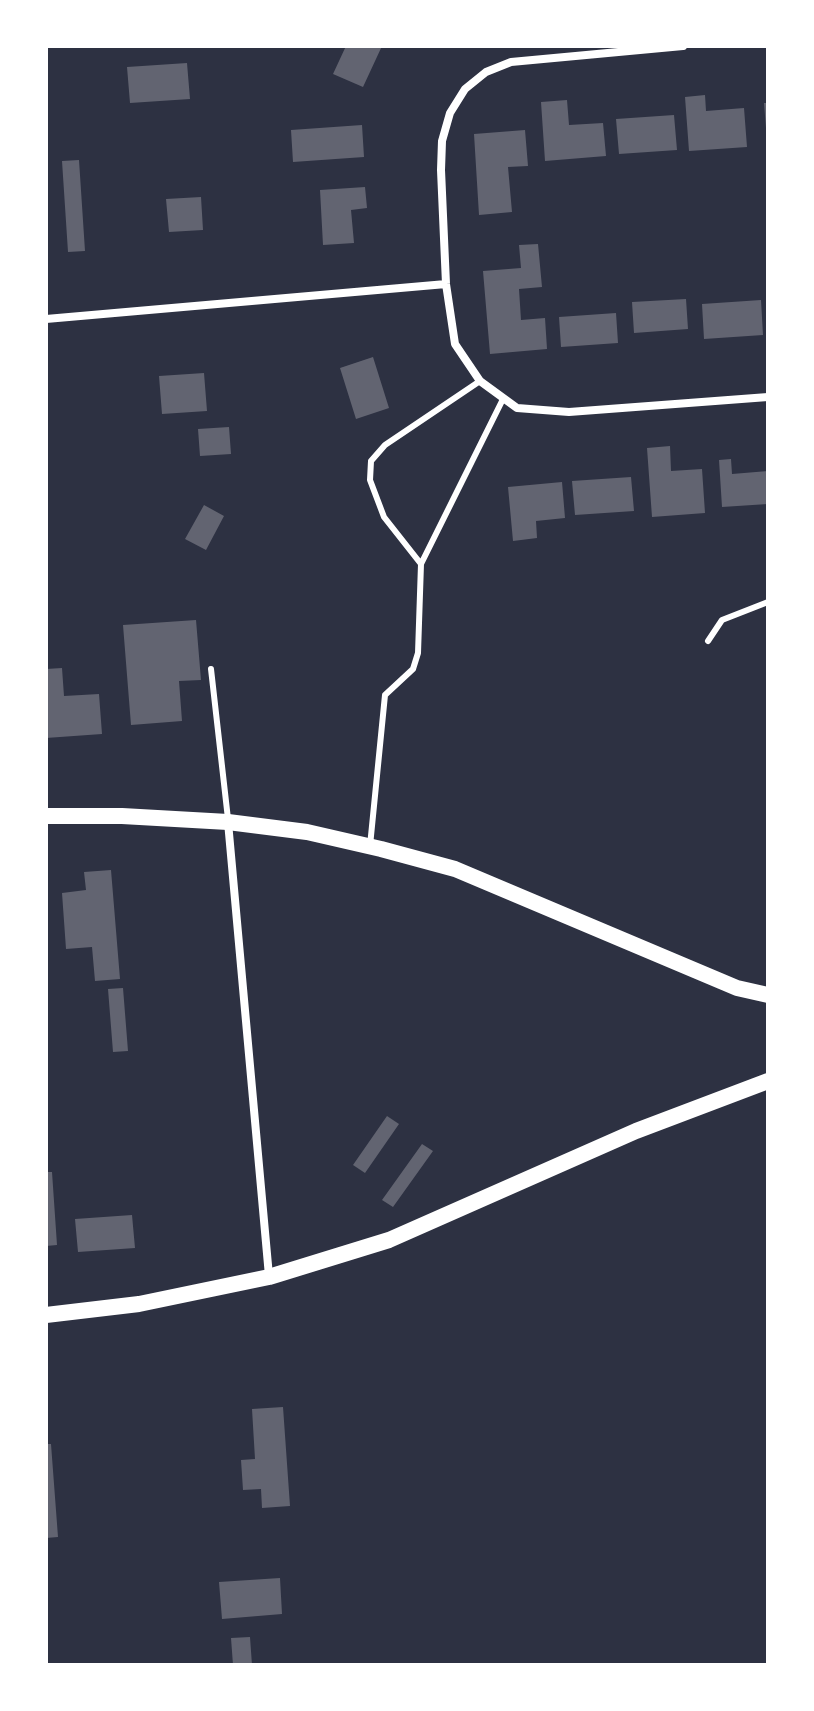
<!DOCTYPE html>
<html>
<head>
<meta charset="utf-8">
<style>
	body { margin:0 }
	#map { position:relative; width:814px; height:1711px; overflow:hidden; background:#2d3142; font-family:Bitter,serif }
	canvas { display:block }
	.frame { position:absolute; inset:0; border:48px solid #fff; pointer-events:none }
</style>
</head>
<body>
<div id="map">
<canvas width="814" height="1711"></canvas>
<div class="frame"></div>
</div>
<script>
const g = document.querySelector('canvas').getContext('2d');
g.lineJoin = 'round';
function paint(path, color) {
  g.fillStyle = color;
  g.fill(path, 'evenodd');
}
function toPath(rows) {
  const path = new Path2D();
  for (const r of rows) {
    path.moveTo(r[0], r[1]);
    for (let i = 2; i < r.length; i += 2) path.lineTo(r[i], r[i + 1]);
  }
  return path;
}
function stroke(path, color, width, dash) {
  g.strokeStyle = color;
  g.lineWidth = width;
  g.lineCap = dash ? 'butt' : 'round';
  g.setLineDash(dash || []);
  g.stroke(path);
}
const building = toPath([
	[346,46,382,46,363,87,333,74],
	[187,63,190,99,130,103,127,67],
	[705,95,706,111,744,108,747,147,689,151,685,97],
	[567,100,569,125,603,123,606,156,545,161,541,102],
	[764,103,768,103,768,128,766,128],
	[674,115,677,150,619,154,616,119],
	[362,125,364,157,293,162,291,130],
	[525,130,528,166,508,167,512,212,479,215,474,134],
	[79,160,85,251,68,252,62,161],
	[365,187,367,208,351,210,354,243,323,245,320,190],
	[201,197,203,230,169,232,166,199],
	[538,244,542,287,519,289,521,320,545,318,547,349,490,354,483,271,521,268,519,245],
	[686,299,688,329,634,333,632,302],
	[761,300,763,335,704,339,702,304],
	[616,313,618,343,561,347,559,317],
	[373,357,389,408,356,419,340,368],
	[204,373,207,411,162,414,159,376],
	[229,427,231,454,200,456,198,429],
	[670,446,671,471,702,469,705,513,652,517,647,448],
	[731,459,732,474,768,471,768,504,722,507,719,460],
	[631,477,634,511,575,515,572,481],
	[562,482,565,518,536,521,537,538,513,541,508,487],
	[204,505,224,516,206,550,185,539],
	[196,620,201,680,179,681,182,721,131,725,123,625],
	[62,668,64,696,99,694,102,734,46,738,46,669],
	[111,870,120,979,95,981,92,947,66,949,62,893,86,890,84,872],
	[123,988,128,1051,113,1052,108,989],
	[387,1116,399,1124,365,1173,353,1165],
	[422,1144,433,1151,393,1207,382,1200],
	[46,1172,52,1172,57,1245,46,1246],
	[132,1215,135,1248,78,1252,75,1219],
	[283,1407,290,1506,262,1508,261,1489,243,1490,241,1460,255,1459,252,1409],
	[46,1444,51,1444,58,1537,46,1538],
	[280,1578,282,1614,222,1619,219,1582],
	[250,1637,252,1665,233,1665,231,1638]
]);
const service = toPath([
	[421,564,503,399],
	[708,641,722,620,768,602],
	[211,669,228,819],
	[370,846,385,695,413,669,418,653,421,564,384,517,370,480,371,461,385,445,480,381]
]);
const minor = toPath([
	[683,46,511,62,486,72,465,89,450,113,442,141,441,170,446,284,455,344,480,381,517,408,569,412,768,397],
	[46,319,446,284],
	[228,822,269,1276]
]);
const secondary = toPath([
	[46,816,122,816,228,822,307,832,381,849,455,869,737,988,768,995],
	[46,1315,139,1304,269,1277,389,1240,636,1131,768,1081]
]);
paint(building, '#626471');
stroke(service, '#fff', 6);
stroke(minor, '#fff', 8);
stroke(secondary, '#fff', 16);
</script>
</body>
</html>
